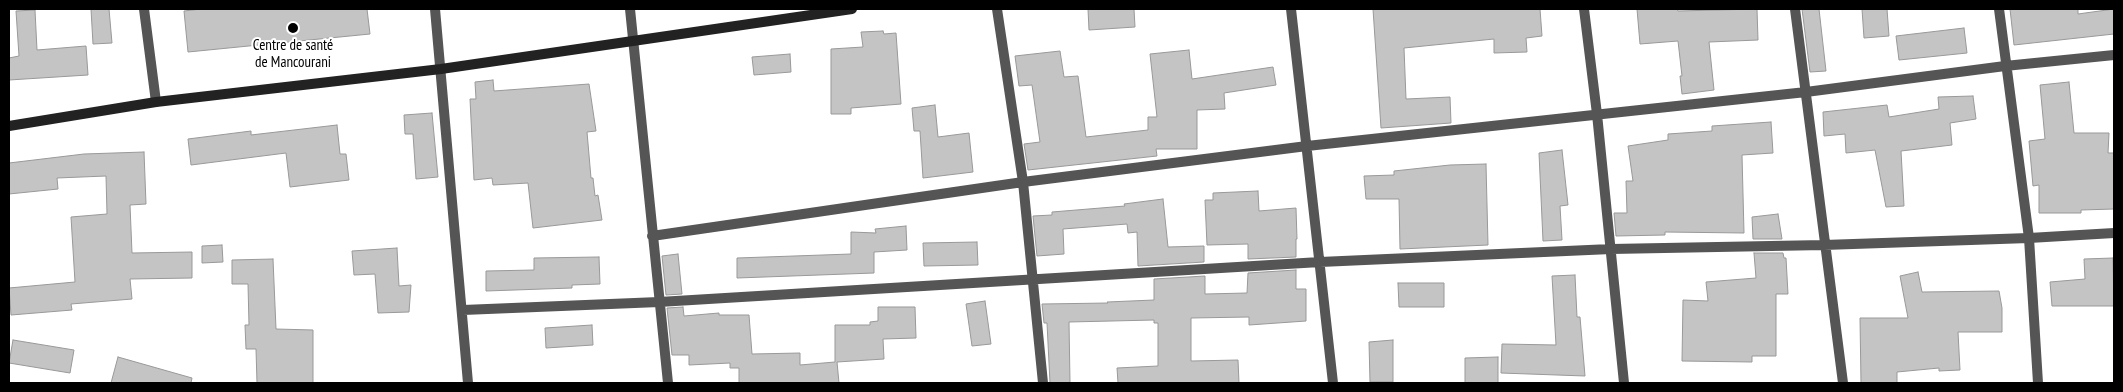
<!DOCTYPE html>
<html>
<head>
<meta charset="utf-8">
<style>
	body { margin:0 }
	#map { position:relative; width:2123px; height:392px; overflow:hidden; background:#fff; font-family:"PT Sans Narrow",sans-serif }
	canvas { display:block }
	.frame { position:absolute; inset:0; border:10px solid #000; pointer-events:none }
</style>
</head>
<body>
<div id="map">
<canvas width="2123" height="392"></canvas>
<div class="frame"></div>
</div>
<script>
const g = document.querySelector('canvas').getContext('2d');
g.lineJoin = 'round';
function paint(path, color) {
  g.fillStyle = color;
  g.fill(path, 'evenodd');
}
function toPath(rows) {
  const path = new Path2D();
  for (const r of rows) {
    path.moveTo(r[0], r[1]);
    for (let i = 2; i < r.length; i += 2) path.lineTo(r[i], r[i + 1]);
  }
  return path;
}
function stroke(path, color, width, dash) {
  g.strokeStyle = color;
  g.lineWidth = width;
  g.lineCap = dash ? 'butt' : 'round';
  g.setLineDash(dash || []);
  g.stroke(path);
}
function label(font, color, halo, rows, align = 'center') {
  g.font = font + ' "PT Sans Narrow",sans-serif';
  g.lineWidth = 4;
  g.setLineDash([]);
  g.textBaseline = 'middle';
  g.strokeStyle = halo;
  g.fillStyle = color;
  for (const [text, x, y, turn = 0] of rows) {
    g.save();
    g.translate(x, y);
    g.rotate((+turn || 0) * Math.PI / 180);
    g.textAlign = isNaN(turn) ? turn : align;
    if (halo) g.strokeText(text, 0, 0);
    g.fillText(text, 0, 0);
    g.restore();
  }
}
const building = toPath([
	[91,9,109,9,112,43,93,44,91,9],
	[201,9,367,9,370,34,188,52,184,11,201,9],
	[1088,9,1134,9,1135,27,1089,30,1088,9],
	[1373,9,1540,9,1542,36,1526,38,1527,52,1494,53,1494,39,1404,48,1406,99,1450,97,1451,123,1381,128,1373,9],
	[1637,9,1677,9,1678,11,1757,9,1758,40,1709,42,1714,90,1682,94,1680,76,1682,76,1678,41,1640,44,1637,9],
	[1802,9,1819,9,1826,71,1810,72,1802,9],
	[1862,9,1887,9,1889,36,1864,38,1862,9],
	[2010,9,2078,9,2078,14,2114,9,2114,34,2014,45,2010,9],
	[35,10,37,50,86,46,88,75,9,80,9,58,19,56,16,11,35,10],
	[1964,28,1967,53,1899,60,1896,36,1964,28],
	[883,31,884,34,896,33,901,104,851,108,851,114,831,114,831,49,863,47,861,32,883,31],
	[1189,50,1192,79,1273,67,1276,85,1224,93,1225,109,1197,110,1197,149,1156,149,1157,156,1028,170,1024,144,1040,142,1032,85,1019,86,1015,56,1060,51,1064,77,1078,76,1086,137,1148,130,1148,117,1157,117,1150,54,1189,50],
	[790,54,791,72,754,75,752,57,790,54],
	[493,80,494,91,589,84,596,131,587,132,591,178,593,178,595,196,598,195,602,220,533,228,528,183,493,185,492,178,474,180,470,99,476,99,475,82,493,80],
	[2069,82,2074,133,2109,133,2108,153,2114,153,2114,209,2081,210,2081,213,2039,213,2039,185,2033,186,2029,141,2045,139,2040,85,2069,82],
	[1973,96,1976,119,1950,123,1952,145,1901,151,1904,206,1886,207,1875,150,1846,153,1845,134,1824,136,1823,112,1887,105,1889,117,1939,109,1938,97,1973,96],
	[935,105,938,137,969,133,973,172,923,178,920,131,914,131,912,108,935,105],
	[432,113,438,177,416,179,413,134,405,134,404,115,432,113],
	[1771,122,1773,153,1742,155,1744,233,1665,232,1665,235,1616,236,1614,213,1627,213,1626,181,1633,181,1628,146,1668,140,1668,134,1712,131,1712,126,1771,122],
	[337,125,340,154,346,154,349,180,290,187,286,153,191,165,188,139,251,131,251,135,337,125],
	[1562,150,1568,205,1560,206,1562,240,1543,241,1539,153,1562,150],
	[144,152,146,204,130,205,132,253,192,252,192,278,130,279,132,299,71,304,72,310,11,315,9,288,75,282,71,217,107,214,106,176,57,178,58,189,9,194,9,163,84,154,144,152],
	[1486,164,1488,245,1400,249,1399,199,1366,199,1364,176,1394,175,1394,171,1450,165,1486,164],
	[1258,191,1259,211,1296,208,1297,239,1296,239,1296,257,1248,259,1248,244,1207,245,1205,200,1213,200,1213,193,1258,191],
	[1163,199,1168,247,1204,246,1204,262,1138,266,1137,232,1128,233,1127,224,1063,229,1064,254,1037,256,1033,216,1052,215,1052,212,1125,206,1124,204,1163,199],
	[1778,214,1782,239,1753,239,1752,217,1778,214],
	[906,226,907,250,874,252,874,273,737,278,737,258,851,254,851,232,876,233,875,229,906,226],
	[977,242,978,265,924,266,923,243,977,242],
	[222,245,223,262,202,263,202,246,222,245],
	[397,248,399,286,411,285,409,312,378,313,375,274,354,275,352,251,397,248],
	[1754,253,1783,253,1784,258,1786,258,1788,294,1776,294,1776,356,1752,356,1752,362,1682,361,1683,300,1708,301,1706,282,1756,278,1754,253],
	[678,254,682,294,666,295,662,256,678,254],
	[599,257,600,284,572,285,572,288,486,291,486,271,534,270,534,258,599,257],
	[2113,258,2114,306,2052,306,2050,282,2085,279,2084,259,2113,258],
	[273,259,276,329,313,330,313,383,257,383,256,349,246,349,245,325,249,325,248,284,232,284,232,260,273,259],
	[1296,270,1296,289,1306,289,1306,321,1249,325,1249,317,1191,318,1191,361,1238,360,1239,383,1118,383,1117,368,1158,366,1158,323,1154,323,1154,320,1069,322,1070,383,1050,383,1047,323,1044,323,1042,304,1108,303,1107,302,1154,300,1154,279,1205,276,1205,294,1247,293,1248,273,1296,270],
	[1918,272,1922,292,1999,291,2002,308,2002,332,1958,332,1960,370,1939,371,1939,368,1897,372,1897,383,1861,383,1860,318,1908,318,1900,276,1918,272],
	[1575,275,1577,317,1580,317,1585,376,1501,373,1502,344,1556,345,1552,276,1575,275],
	[1398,283,1444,283,1444,307,1399,307,1398,283],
	[985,301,991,344,972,346,966,304,985,301],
	[683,307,684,316,719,313,719,315,749,315,752,354,800,353,800,365,835,362,835,325,870,325,870,322,878,321,878,307,915,307,916,338,883,339,884,359,837,362,839,383,739,383,739,368,730,368,730,363,689,365,689,355,672,355,667,308,683,307],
	[592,325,593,345,546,348,545,328,592,325],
	[13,340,74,350,70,373,9,363,13,340],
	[1393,340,1393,382,1370,382,1369,342,1393,340],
	[118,357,192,378,191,383,111,383,118,357],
	[1498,357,1498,383,1465,383,1465,358,1498,357]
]);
const street = toPath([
	[144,9,156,102],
	[435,9,468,383],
	[630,9,668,383],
	[997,9,1023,182,1043,383],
	[1291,9,1333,383],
	[1584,9,1597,114,1624,383],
	[1795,9,1843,383],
	[1999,9,2029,238,2038,383],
	[652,236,1023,182,1307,146,1806,92,2005,66,2114,55],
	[463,310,659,302,1320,262,1611,249,1824,245,2029,238,2114,233]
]);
const secondary = toPath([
	[9,126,156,102,441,69,852,9]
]);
const markers = [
	[293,28,6,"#000"]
];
const poiNames = [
	["Centre de santé",293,46],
	["de Mancourani",293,63]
];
paint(building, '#c4c4c4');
stroke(building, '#999', 1);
stroke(street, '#555', 10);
stroke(secondary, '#222', 10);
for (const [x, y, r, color] of markers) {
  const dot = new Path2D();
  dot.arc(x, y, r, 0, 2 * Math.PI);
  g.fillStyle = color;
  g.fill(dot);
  stroke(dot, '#fff', 2);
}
label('15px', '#000', '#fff', poiNames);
</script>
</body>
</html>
